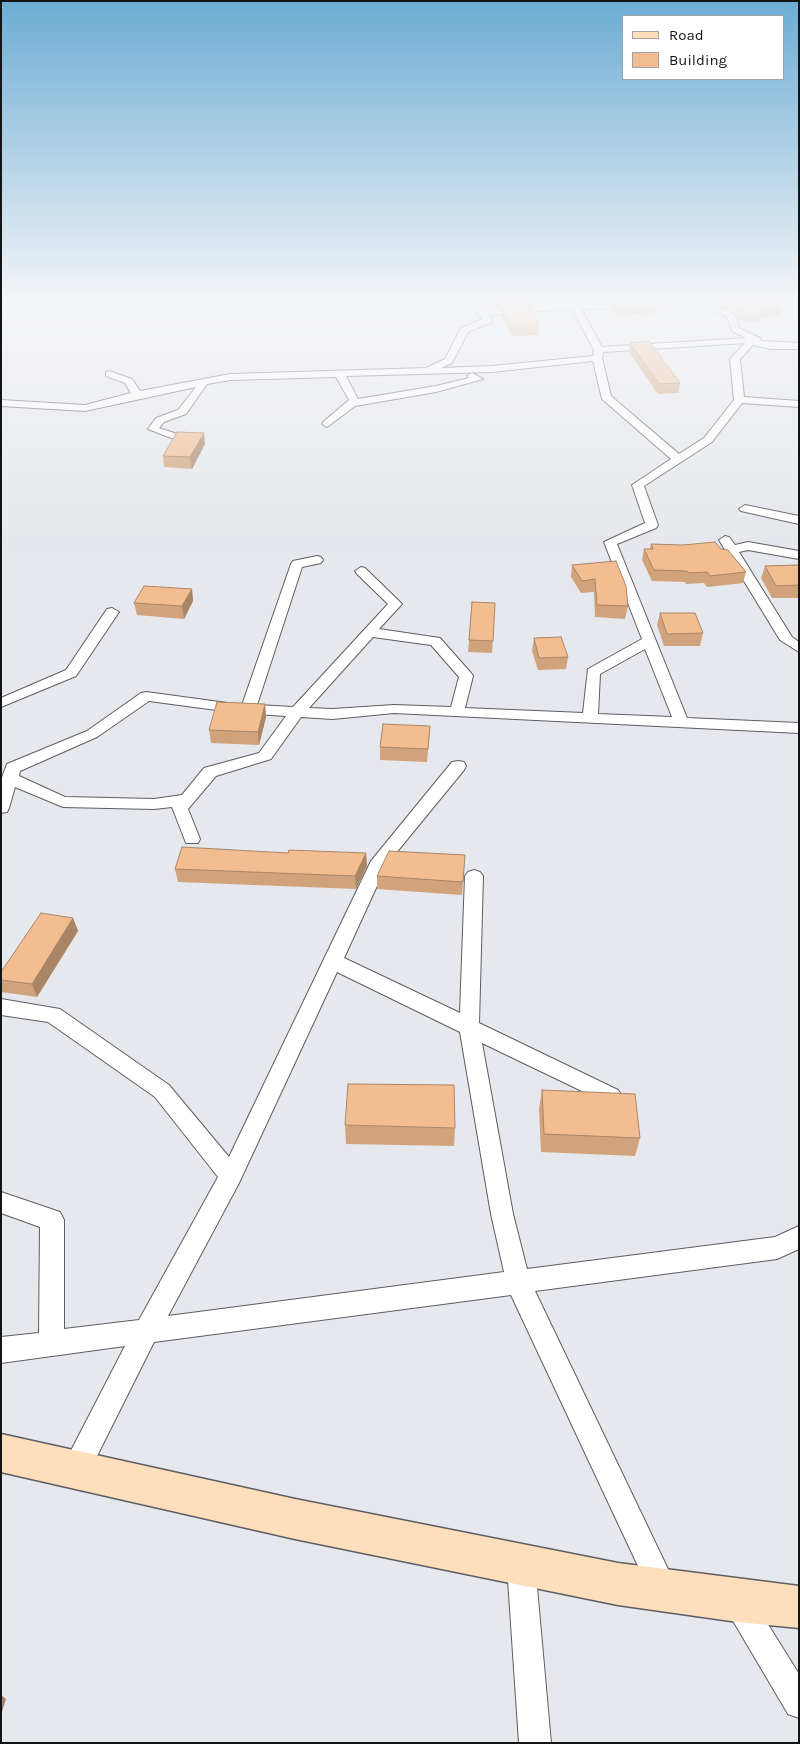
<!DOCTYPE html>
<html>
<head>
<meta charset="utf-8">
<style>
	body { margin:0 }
	#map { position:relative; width:800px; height:1744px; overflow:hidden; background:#e6e8ed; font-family:Karla,sans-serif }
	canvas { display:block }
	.frame { position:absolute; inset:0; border:2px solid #131416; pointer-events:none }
	.legend { position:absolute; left:622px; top:15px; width:162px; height:65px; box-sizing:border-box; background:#fff; border:1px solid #a1a1a2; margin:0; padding:6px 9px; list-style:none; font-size:15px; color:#131416 }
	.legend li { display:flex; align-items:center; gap:10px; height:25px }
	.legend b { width:25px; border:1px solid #a1a1a2 }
</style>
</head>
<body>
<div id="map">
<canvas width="800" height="1744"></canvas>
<div class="frame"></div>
<ul class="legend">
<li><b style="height:6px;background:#ffdebc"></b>Road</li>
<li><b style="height:14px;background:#f2be91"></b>Building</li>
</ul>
</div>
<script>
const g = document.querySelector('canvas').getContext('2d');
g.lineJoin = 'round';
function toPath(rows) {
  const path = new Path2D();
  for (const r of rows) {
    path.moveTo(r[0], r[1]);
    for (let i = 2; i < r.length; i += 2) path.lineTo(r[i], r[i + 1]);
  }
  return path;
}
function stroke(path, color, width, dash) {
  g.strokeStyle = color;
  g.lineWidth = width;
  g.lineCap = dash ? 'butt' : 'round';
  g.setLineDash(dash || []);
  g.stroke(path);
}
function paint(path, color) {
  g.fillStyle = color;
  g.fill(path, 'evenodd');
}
const street = toPath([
	[569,302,774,302,770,305,718,306,734,314,739,328,760,338,761,341,799,343,799,349,771,349,753,345,740,359,744,397,799,401,799,407,742,403,712,442,644,486,658,525,656,528,617,544,687,718,799,723,799,733,394,713,333,719,301,717,271,759,216,776,188,809,200,839,198,843,186,843,172,807,154,809,63,807,15,787,9,808,7,812,1,813,1,780,7,764,87,731,141,693,146,692,242,705,291,564,293,561,317,556,321,557,323,560,321,563,302,567,257,705,293,707,388,604,357,574,355,571,361,567,365,568,402,604,379,629,440,638,471,673,473,676,465,708,583,713,588,669,642,639,604,542,645,523,632,485,671,459,602,399,593,361,492,372,346,376,358,399,436,386,469,378,467,376,472,373,483,379,436,392,355,406,327,427,322,424,323,422,349,400,336,377,230,380,207,384,186,414,164,422,159,428,183,436,183,440,179,441,148,429,156,418,178,410,196,387,85,411,1,406,1,400,85,405,131,393,125,383,106,376,106,372,109,371,132,379,140,391,230,374,426,368,445,359,461,328,483,319,477,313,478,311,538,304,570,304,569,302],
	[706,306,727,317,732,331,746,338,602,347,581,309,706,306],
	[572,309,594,350,593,356,492,366,441,368,452,363,468,332,492,322,493,320,488,315,572,309],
	[745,343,730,359,734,400,704,438,679,454,611,396,602,358,603,352,745,343],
	[373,637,431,645,459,677,451,707,394,705,333,709,309,708,373,637],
	[645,649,672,717,598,714,600,674,645,649],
	[149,701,239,713,286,716,259,753,204,768,182,795,154,799,65,797,19,776,20,771,97,737,149,701],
	[745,505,799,516,799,524,741,511,739,509,745,505],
	[725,536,729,537,735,545,748,542,799,551,799,559,748,550,739,552,792,637,799,642,799,652,780,640,719,540,725,536],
	[112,608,119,612,76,676,1,707,1,698,66,670,107,609,112,608],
	[458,761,464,762,466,766,464,770,387,864,344,958,460,1013,465,876,468,872,474,870,480,872,483,876,479,1023,618,1090,622,1096,618,1102,611,1105,482,1043,513,1214,527,1269,775,1237,799,1226,799,1249,777,1259,535,1291,677,1588,673,1598,663,1602,653,1598,511,1295,154,1342,85,1480,75,1484,65,1480,61,1470,125,1346,1,1363,1,1337,39,1333,40,1227,1,1213,1,1192,60,1212,64,1220,64,1329,139,1320,218,1177,155,1097,48,1022,1,1015,1,999,60,1009,169,1085,229,1157,371,861,452,762,458,761],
	[337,972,460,1032,491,1214,504,1272,168,1316,239,1183,337,972],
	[521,1551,531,1555,535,1565,551,1743,519,1743,507,1565,511,1555,521,1551],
	[739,1589,749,1594,799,1674,799,1718,788,1714,729,1614,724,1604,729,1594,739,1589]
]);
const secondary = toPath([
	[1,1434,295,1499,618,1563,799,1586,799,1628,738,1622,618,1605,295,1539,1,1472,1,1434]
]);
const wall = toPath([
	[491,302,523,302,523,304,503,306,539,325,538,335,512,336,501,316,502,306,495,307],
	[727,303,782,311,781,316,760,317,760,321,739,321,735,312,726,308],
	[612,305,657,309,656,313,617,315,612,310],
	[630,343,680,383,679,393,658,394,629,352],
	[205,444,192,469,164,467,163,456],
	[651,544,721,549,746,572,743,583,707,587,704,583,686,584,685,582,652,581,642,560,644,549,650,549],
	[616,561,628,606,625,619,595,617,594,592,581,593,571,577,572,565],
	[799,565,799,598,772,598,761,578,765,566],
	[192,589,193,601,184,619,137,615,134,603],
	[495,603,492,653,468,652,469,640],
	[660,613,703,633,700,646,664,646,657,625],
	[534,638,568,657,566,669,538,670,532,651],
	[265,704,266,717,259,745,211,743,209,730],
	[430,726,427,762,380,760,380,747],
	[288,853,366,853,367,866,356,889,178,882,175,869],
	[465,855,462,895,377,889,377,876],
	[73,918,78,931,37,997,1,992,1,972],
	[542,1090,640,1138,635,1156,541,1152,539,1109],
	[345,1125,455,1128,454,1146,346,1144]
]);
const shadedWall = toPath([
	[495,302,523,302,523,304,495,307],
	[204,433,205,444,192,469,190,457],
	[192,589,193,601,184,619,182,606],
	[265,704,266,717,259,745,258,732],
	[366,853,367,866,356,889,355,876],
	[73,918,78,931,37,997,32,984],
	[1,1695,6,1699,1,1715]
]);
const building = toPath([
	[758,302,773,302,782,311,757,312,761,316,740,316,736,307,727,303,758,302],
	[528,304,539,325,513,326,502,306,528,304],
	[651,304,657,309,617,310,612,305,651,304],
	[649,341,680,383,659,384,630,343,649,341],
	[177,432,204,433,190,457,163,456,177,432],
	[715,542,721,549,728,550,746,572,710,576,707,572,689,573,687,571,654,570,644,549,653,549,651,544,683,545,715,542],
	[616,561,626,586,628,606,597,605,595,579,582,581,572,565,616,561],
	[799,565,799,585,776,586,765,566,799,565],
	[144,586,192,589,182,606,134,603,144,586],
	[472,602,495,603,493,641,469,640,472,602],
	[660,613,695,613,703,633,667,634,660,613],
	[561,637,568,657,539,658,534,638,561,637],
	[217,702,265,704,258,732,209,730,217,702],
	[383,724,430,726,428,749,380,747,383,724],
	[182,847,288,853,289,850,366,853,355,876,175,869,182,847],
	[389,851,465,855,463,882,377,876,389,851],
	[41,913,73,918,32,984,1,980,1,972,41,913],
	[348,1084,454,1085,455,1128,345,1125,348,1084],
	[542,1090,635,1094,640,1138,544,1134,542,1090]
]);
stroke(street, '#5c5e63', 2);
stroke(secondary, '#5c5e63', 3);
paint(street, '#fff');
paint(secondary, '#ffdebc');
paint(wall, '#d0a37d');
paint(shadedWall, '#a98566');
paint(building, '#f2be91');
stroke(building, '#a98566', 1);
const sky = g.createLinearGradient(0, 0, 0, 546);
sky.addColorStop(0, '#6bacd4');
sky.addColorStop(0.55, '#f4f5f7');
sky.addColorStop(1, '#f4f5f700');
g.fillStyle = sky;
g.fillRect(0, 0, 800, 546);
</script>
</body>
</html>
